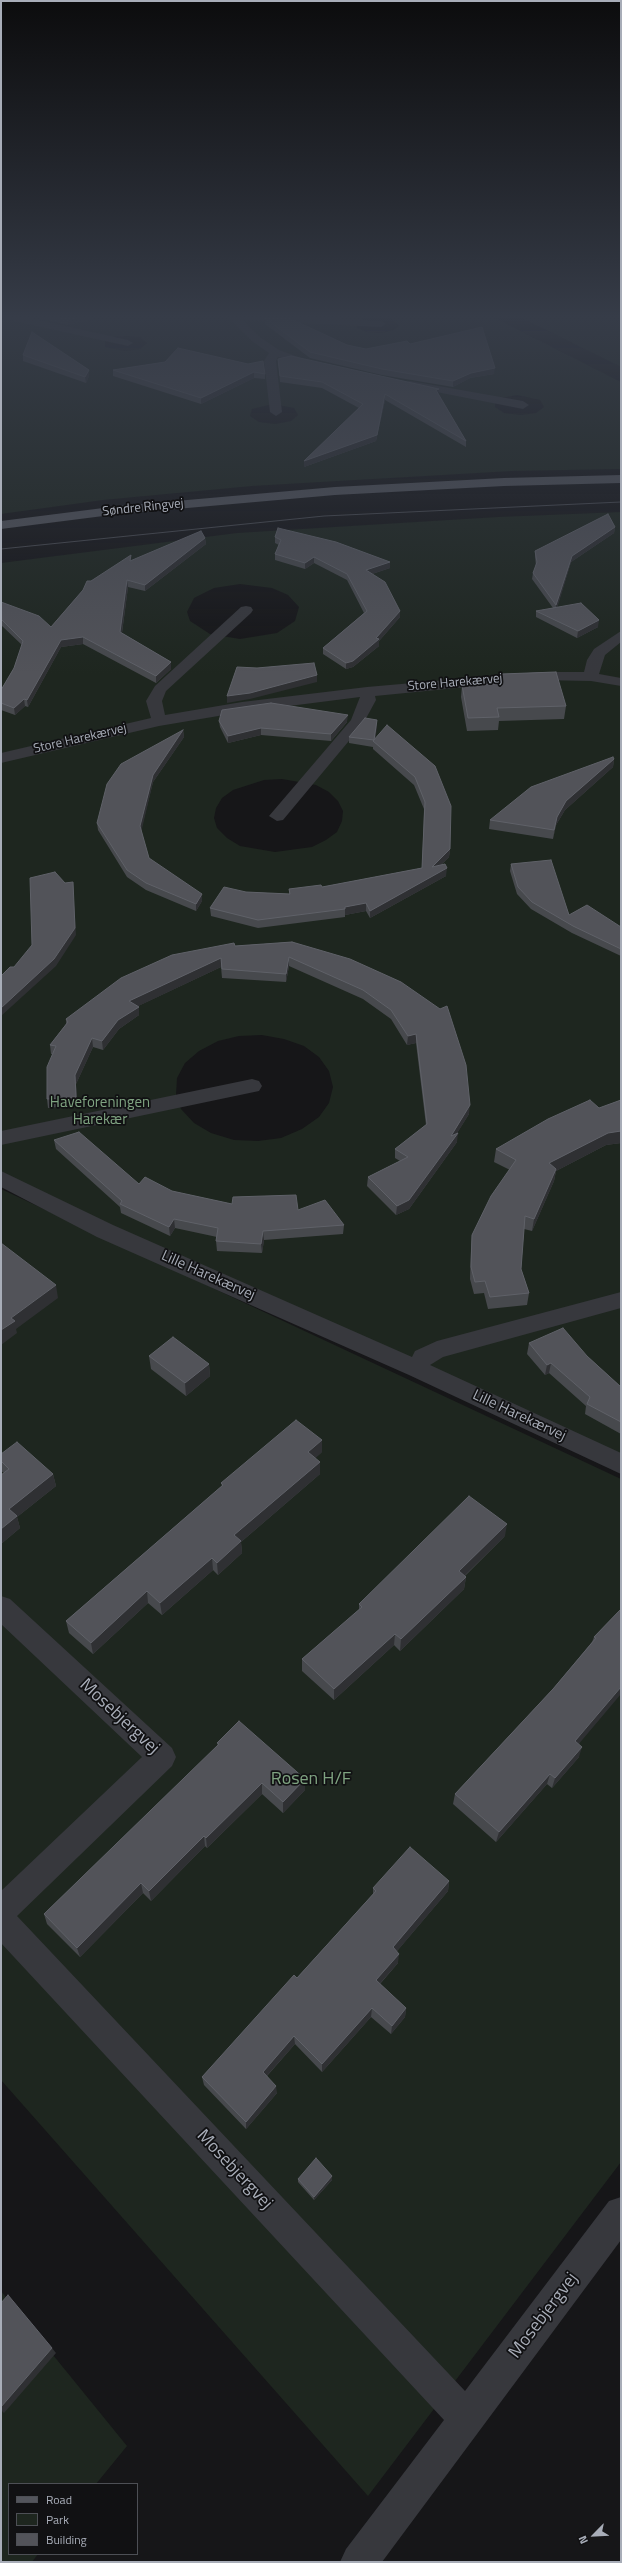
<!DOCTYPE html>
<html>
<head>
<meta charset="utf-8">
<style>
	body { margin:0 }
	#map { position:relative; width:622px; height:2563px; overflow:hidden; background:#161618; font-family:"Titillium Web",sans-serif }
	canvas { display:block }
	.frame { position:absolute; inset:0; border:2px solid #a8adb8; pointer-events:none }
	.legend { position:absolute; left:8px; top:2483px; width:130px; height:72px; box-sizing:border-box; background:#111113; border:1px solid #4d4f55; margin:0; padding:5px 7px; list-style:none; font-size:12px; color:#a8adb8 }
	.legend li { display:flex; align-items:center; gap:8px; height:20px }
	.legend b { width:20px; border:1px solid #4d4f55 }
	.north { position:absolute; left:574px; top:2515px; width:40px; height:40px; -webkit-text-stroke:3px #111113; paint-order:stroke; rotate:246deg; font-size:11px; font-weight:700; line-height:16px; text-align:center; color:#a8adb8 }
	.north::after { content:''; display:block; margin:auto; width:14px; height:18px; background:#a8adb8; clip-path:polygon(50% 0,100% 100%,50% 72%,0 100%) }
</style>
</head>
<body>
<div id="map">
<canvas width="622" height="2563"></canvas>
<div class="frame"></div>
<ul class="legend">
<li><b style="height:5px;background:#53555c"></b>Road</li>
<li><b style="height:11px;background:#1e261f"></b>Park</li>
<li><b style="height:11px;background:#525359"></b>Building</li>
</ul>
<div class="north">N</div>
</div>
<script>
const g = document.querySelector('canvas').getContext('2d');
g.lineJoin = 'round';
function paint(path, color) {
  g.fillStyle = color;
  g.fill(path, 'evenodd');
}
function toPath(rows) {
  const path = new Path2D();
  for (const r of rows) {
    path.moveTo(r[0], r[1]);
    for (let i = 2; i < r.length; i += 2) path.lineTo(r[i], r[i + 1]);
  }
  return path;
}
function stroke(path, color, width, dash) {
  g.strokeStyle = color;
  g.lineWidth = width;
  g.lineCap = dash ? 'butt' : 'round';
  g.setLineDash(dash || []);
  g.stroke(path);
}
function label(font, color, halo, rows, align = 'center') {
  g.font = font + ' "Titillium Web",sans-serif';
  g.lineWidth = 3.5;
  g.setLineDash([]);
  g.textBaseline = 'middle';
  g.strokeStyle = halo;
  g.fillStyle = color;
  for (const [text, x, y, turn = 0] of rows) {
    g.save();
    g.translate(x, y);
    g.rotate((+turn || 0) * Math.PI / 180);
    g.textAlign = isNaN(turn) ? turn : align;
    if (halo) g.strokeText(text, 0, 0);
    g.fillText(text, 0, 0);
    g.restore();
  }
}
const green = toPath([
	[1,315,489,315,621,382,621,469,512,471,252,486,103,500,1,514],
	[371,317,391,318,399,326,394,330,381,333,367,332,357,328,356,325,359,320],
	[117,336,140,337,147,343,140,349,125,351,105,347,105,341],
	[517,395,540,400,544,407,536,413,521,415,504,413,495,407,495,403,502,398],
	[273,404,294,408,298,415,291,421,275,424,259,422,250,416,252,409],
	[516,315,621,315,621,367],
	[621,512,621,1472,1,1182,1,563,237,533,498,517],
	[240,584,272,588,288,595,299,607,295,621,277,633,240,639,210,634,190,621,187,612,194,598,214,588],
	[282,779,316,785,329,792,338,801,343,811,342,821,337,832,326,840,312,847,275,852,240,846,227,838,217,828,214,818,216,808,222,798,233,790,264,780],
	[262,1035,284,1039,304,1046,319,1057,329,1071,333,1087,329,1103,319,1117,302,1129,281,1138,258,1141,234,1140,211,1133,194,1123,181,1109,176,1095,177,1078,185,1063,199,1051,218,1041,239,1036],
	[1,1189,621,1479,621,2162,368,2496,1,2080],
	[1,2291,127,2446,96,2484,9,2484,9,2554,38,2554,32,2562,1,2562]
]);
const street = toPath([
	[5,315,16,315,128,340,133,343,128,346,5,319,5,315],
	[226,315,279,315,381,321,386,324,381,327,242,320,261,338,279,350,323,366,317,369,278,357,276,361,282,412,276,416,270,412,264,361,269,353,253,342,226,315],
	[410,381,523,401,529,405,523,409,406,386,406,382,410,381],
	[246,606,251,607,253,610,251,613,166,691,162,701,165,715,242,702,367,687,538,672,584,672,587,660,594,649,621,631,621,642,605,655,599,674,621,678,621,686,591,681,538,680,375,696,376,700,363,724,283,820,277,821,269,816,351,720,360,697,242,712,159,726,1,763,1,753,151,718,146,701,155,686,241,607,246,606],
	[252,1079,259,1081,262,1086,259,1091,1,1145,1,1131,252,1079],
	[1,1171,113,1225,412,1357,415,1351,437,1341,621,1292,621,1308,443,1357,430,1365,621,1453,621,1474,409,1375,97,1237,1,1187,1,1171],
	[1,1596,10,1599,172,1748,176,1757,172,1766,17,1916,465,2391,609,2201,621,2197,621,2240,382,2562,340,2562,346,2549,444,2420,1,1943,1,1891,142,1757,1,1624,1,1596]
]);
const primary = toPath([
	[621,475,621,483,504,486,335,495,119,514,1,529,1,521,119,506,335,487,504,478,621,475]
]);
const tram = toPath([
	[1,549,324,516,621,502]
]);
const wall = toPath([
	[26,315,106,315,68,325],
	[265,318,347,345,366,349,410,344,494,374,470,378,453,387,382,375,310,358,265,324],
	[23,355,89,370,89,376,86,383,23,361],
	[278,359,438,394,466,441,466,447,385,400,376,441,304,467,359,408,322,388,280,382],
	[248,364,265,374,265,379,254,378,201,404,113,376,113,370],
	[615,527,614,533,571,562,557,607,598,627,577,638,536,617,536,611,553,608,532,579,533,573,536,566,535,557,535,551],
	[275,537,390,562,390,568,372,574,400,611,400,617,379,641,379,646,353,667,346,669,323,654,323,648,364,613,347,580,314,563,305,569,275,560,275,554,279,545,275,543],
	[205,538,206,544,145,591,128,587,122,633,171,662,171,669,156,683,83,644,61,647,28,707,25,706,15,715,1,710,1,690,14,668,22,645,1,625,1,602,51,627,91,581,131,561],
	[501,674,566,706,564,719,499,721,498,730,467,731,461,697,462,685,500,684],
	[377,720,375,739,435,766,450,849,449,857,441,865,446,876,370,918,366,911,345,915,345,917,258,928,211,916,210,908,246,892,289,894,289,889,322,887,422,868,424,809,414,785,373,749,373,747,349,743,349,737],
	[219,721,347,722,331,741,261,735,228,743,220,727],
	[183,730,184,737,153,782,141,830,149,858,202,901,196,911,146,890,127,877,98,830,97,823],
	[614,759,613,767,565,810,556,825,553,839,489,829,490,820],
	[511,864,569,915,621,927,621,956,572,933,531,909,517,894,510,871],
	[292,942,401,982,469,1114,457,1133,457,1142,409,1209,396,1215,367,1186,368,1177,400,1161,395,1158,395,1149,426,1125,416,1043,407,1045,391,1019,363,999,289,966,286,982,222,978,221,967,138,1006,139,1015,119,1029,103,1050,93,1047,76,1084,77,1105,48,1108,47,1099,53,1054,51,1054,50,1045,66,1024,66,1019,235,946],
	[621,1100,621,1143,606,1145,556,1171,554,1181,532,1231,524,1229,521,1269,529,1293,527,1305,488,1309,484,1293,474,1294,470,1279,471,1248,472,1235,510,1170,494,1162,496,1149],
	[54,1140,139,1184,232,1204,298,1210,344,1225,343,1234,264,1240,262,1253,217,1251,216,1241,217,1237,175,1228,170,1236,121,1213,120,1207,56,1149],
	[529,1343,587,1356,621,1387,621,1434,585,1414,586,1406,549,1373,545,1375,527,1354],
	[149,1356,209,1364,210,1376,186,1396,151,1369],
	[322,1452,315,1458,320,1474,241,1542,242,1553,218,1575,213,1570,162,1615,148,1603,93,1654,69,1633,66,1621,222,1486,221,1483],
	[1,1454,53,1474,56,1486,17,1517,20,1528,1,1544,1,1475,4,1473,1,1471],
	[505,1536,465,1576,466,1577,464,1589,400,1651,394,1645,334,1700,302,1671,302,1659,359,1610,359,1604],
	[621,1609,579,1744,579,1757,552,1788,547,1784,496,1842,453,1804,455,1794,553,1689,592,1642,594,1637],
	[217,1743,305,1779,305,1790,283,1813,262,1794,207,1848,205,1846,151,1901,143,1893,80,1957,47,1924,44,1914,218,1746],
	[449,1881,448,1891,397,1951,398,1963,380,1984,406,2008,405,2017,391,2034,371,2017,322,2072,295,2044,267,2076,277,2093,246,2129,204,2085,202,2077,297,1978,373,1894,373,1888],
	[298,2179,332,2180,314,2200,298,2182]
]);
const shadedWall = toPath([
	[84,315,106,315,68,325,68,320],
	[495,368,494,374,470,378,453,387,453,381,471,373],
	[89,370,89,376,86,383,85,377],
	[254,372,254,378,201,404,201,398],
	[439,389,438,394,436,390],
	[385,394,385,400,376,441,304,467,304,461],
	[615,527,614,533,571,562,556,612,556,605,572,556],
	[205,538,206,544,145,591,145,585],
	[314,557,314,563,305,569,305,563],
	[390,562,390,568,366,576,366,570],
	[127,580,128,587,121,639,120,632],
	[400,611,400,617,379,641,379,646,353,667,346,669,346,663,376,638],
	[599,620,598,627,577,638,578,631],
	[83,637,83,644,61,647,28,707,27,700,61,640],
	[171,662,171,669,156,683,156,676],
	[317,675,317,682,250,699,227,703,227,696],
	[24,699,25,706,15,715,14,708],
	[348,715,347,722,331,741,331,734],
	[377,720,377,727,375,742,374,742],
	[261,728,261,735,228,743,228,736],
	[183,730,184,737,153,782,141,833,140,826,153,775],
	[614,759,613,767,565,810,556,825,553,839,557,817,566,801],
	[450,849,449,857,431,874,432,867],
	[447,868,446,876,370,918,370,911],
	[73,882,76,935,56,966,1,1016,1,1008],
	[202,894,202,901,196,911,196,904],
	[366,903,366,911,345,915,345,907],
	[289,957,289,966,286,982,286,974],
	[221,958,221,967,130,1010,129,1001],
	[139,1007,139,1015,119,1029,103,1050,102,1041,118,1020],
	[416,1034,416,1043,407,1045,408,1036],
	[92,1038,93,1047,76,1084,77,1105,76,1097,75,1075],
	[470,1105,469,1114,456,1135,458,1133,457,1142,409,1209,396,1215,397,1206,451,1136],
	[621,1131,621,1143,606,1145,556,1171,554,1181,532,1231,534,1219,549,1163,608,1133],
	[174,1219,175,1228,170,1236,169,1227],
	[263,1231,264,1240,262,1253,261,1244],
	[56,1285,58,1298,16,1329,17,1333,1,1345,1,1330,11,1318],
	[551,1363,549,1373,545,1375,547,1365],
	[209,1364,210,1376,186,1396,185,1383],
	[322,1440,322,1452,308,1465,308,1452],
	[320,1462,320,1474,241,1542,242,1553,218,1575,217,1563,234,1535],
	[53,1474,56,1486,17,1517,20,1528,1,1544,1,1529,9,1509],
	[507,1524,505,1536,457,1583,459,1571],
	[212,1558,213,1570,162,1615,160,1603],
	[466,1577,464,1589,400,1651,401,1639],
	[147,1591,148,1603,93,1654,91,1643],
	[395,1634,394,1645,334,1700,334,1689],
	[621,1687,621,1694,572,1752,575,1741],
	[582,1747,579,1757,552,1788,555,1778],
	[550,1774,547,1784,496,1842,499,1832],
	[305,1779,305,1790,283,1813,283,1802],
	[262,1783,262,1794,207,1848,206,1838],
	[204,1836,205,1846,151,1901,149,1891],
	[449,1881,448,1891,392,1957,393,1947],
	[141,1883,143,1893,80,1957,77,1948],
	[399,1954,398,1963,375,1989,376,1980],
	[372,2008,371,2017,322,2072,322,2064],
	[406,2008,405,2017,391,2034,392,2026],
	[294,2036,295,2044,263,2080,263,2072],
	[276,2086,277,2093,246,2129,246,2122],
	[332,2176,332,2180,314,2200,314,2197],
	[52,2348,56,2353,4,2413,1,2410,1,2407]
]);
const building = toPath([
	[48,315,84,315,68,320,48,315],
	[265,318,289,318,347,345,366,349,407,341,410,344,482,327,495,368,471,373,453,381,382,369,310,352,265,318],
	[32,332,89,370,85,377,23,355,32,332],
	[178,348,248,364,263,361,265,374,254,372,201,398,113,370,165,362,178,348],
	[291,356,439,389,436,390,466,441,385,394,377,435,304,461,363,404,322,382,280,376,278,359,291,356],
	[608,514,615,527,572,556,556,605,533,573,537,562,535,551,608,514],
	[278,528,336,542,390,562,366,570,385,582,400,611,376,638,379,639,353,661,346,663,323,648,367,611,347,574,314,557,305,563,275,554,281,540,275,537,278,528],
	[201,531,205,538,145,585,127,580,120,632,171,662,156,676,83,637,61,640,27,700,24,699,14,708,1,703,1,690,14,668,23,641,1,619,1,602,39,616,51,627,83,590,87,581,91,581,131,555,130,561,201,531],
	[581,603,599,620,578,631,536,611,581,603],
	[314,663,317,675,250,693,227,696,237,667,257,668,314,663],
	[556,672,566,706,497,708,499,717,468,718,462,685,503,684,501,674,556,672],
	[271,703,348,715,331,734,261,728,228,736,219,721,222,710,271,703],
	[365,718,377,720,374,740,349,737,365,718],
	[387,725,435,766,451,806,450,849,432,867,445,864,447,868,370,911,366,903,345,907,345,909,258,920,210,908,224,887,246,892,290,894,289,889,321,885,322,887,422,868,425,802,415,777,373,741,387,725],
	[183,730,153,775,140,826,149,858,202,894,196,904,146,883,127,870,97,823,107,784,121,764,183,730],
	[613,757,614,759,566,801,557,817,554,830,490,820,531,787,613,757],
	[551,860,569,915,587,905,621,927,621,949,573,926,532,902,518,887,511,864,551,860],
	[55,872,65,883,73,882,75,928,54,959,1,1008,1,976,10,967,14,967,32,945,30,878,55,872],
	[292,942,350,959,401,982,440,1009,447,1006,466,1065,470,1105,451,1136,458,1133,409,1200,397,1206,368,1177,408,1157,395,1149,427,1124,416,1034,408,1036,391,1010,363,990,289,957,286,974,222,969,221,958,129,1001,139,1007,118,1020,102,1041,92,1038,75,1075,76,1097,47,1099,47,1067,56,1046,50,1045,68,1022,66,1019,121,978,172,955,234,943,235,946,292,942],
	[590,1100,599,1108,621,1100,621,1131,608,1133,549,1163,556,1169,534,1219,525,1216,521,1269,529,1293,490,1297,485,1281,475,1282,471,1267,472,1235,491,1196,516,1160,496,1149,548,1119,590,1100],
	[79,1132,139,1184,145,1177,172,1191,232,1204,233,1197,296,1195,298,1210,325,1200,344,1225,263,1231,261,1244,216,1241,218,1228,174,1219,169,1227,120,1204,122,1201,54,1140,79,1132],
	[1,1243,56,1285,11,1318,15,1321,1,1330,1,1243],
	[563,1328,587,1356,621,1387,621,1422,587,1404,590,1397,551,1363,547,1365,529,1343,563,1328],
	[173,1337,209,1364,185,1383,149,1356,173,1337],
	[296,1420,322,1440,308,1452,320,1462,234,1535,241,1541,217,1563,212,1558,160,1603,147,1591,91,1643,66,1621,223,1485,221,1483,296,1420],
	[17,1442,53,1474,9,1509,17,1516,1,1529,1,1475,9,1469,1,1461,1,1454,17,1442],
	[469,1496,507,1524,459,1571,466,1577,401,1639,395,1634,334,1689,302,1659,362,1607,359,1604,469,1496],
	[621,1609,621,1687,575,1741,582,1747,555,1778,550,1774,499,1832,455,1794,553,1689,596,1638,594,1637,621,1609],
	[239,1721,305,1779,283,1802,262,1783,206,1838,204,1836,149,1891,141,1883,77,1948,44,1914,219,1744,217,1743,239,1721],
	[410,1847,449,1881,393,1947,399,1954,376,1980,406,2008,392,2026,372,2008,322,2064,294,2036,263,2072,276,2086,246,2122,202,2077,294,1975,297,1978,376,1891,373,1888,410,1847],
	[316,2158,332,2176,314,2197,298,2179,316,2158],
	[8,2295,52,2348,1,2407,1,2303,8,2295]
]);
const farStreetnames = [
	["Søndre Ringvej",143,508,-6],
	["Store Harekærvej",455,683,-5],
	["Store Harekærvej",80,739,-13]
];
const parkNames = [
	["Haveforeningen",100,1103],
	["Harekær",100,1120]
];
const streetNames = [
	["Lille Harekærvej",208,1276,24],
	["Lille Harekærvej",519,1416,25]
];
const nearStreetnames = [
	["Mosebjergvej",119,1717,43],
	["Mosebjergvej",234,2170,47],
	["Mosebjergvej",544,2316,-53]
];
const nearParknames = [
	["Rosen H/F",311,1780]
];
paint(green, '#1e261f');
paint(street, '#37383d');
paint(primary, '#53555c');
stroke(tram, '#4a4c52', 1);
paint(wall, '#47494d');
paint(shadedWall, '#2f3033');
paint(building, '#525359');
stroke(building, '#5f6168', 1);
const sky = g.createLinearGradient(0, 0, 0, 674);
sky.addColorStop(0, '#0c0c0d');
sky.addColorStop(0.47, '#363c48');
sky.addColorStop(1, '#363c4800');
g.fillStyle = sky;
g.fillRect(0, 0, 622, 674);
label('13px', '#a8adb8', '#111113', farStreetnames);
label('15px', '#7fa381', '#111113', parkNames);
label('15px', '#a8adb8', '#111113', streetNames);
label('18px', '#a8adb8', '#111113', nearStreetnames);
label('18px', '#7fa381', '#111113', nearParknames);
</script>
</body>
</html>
